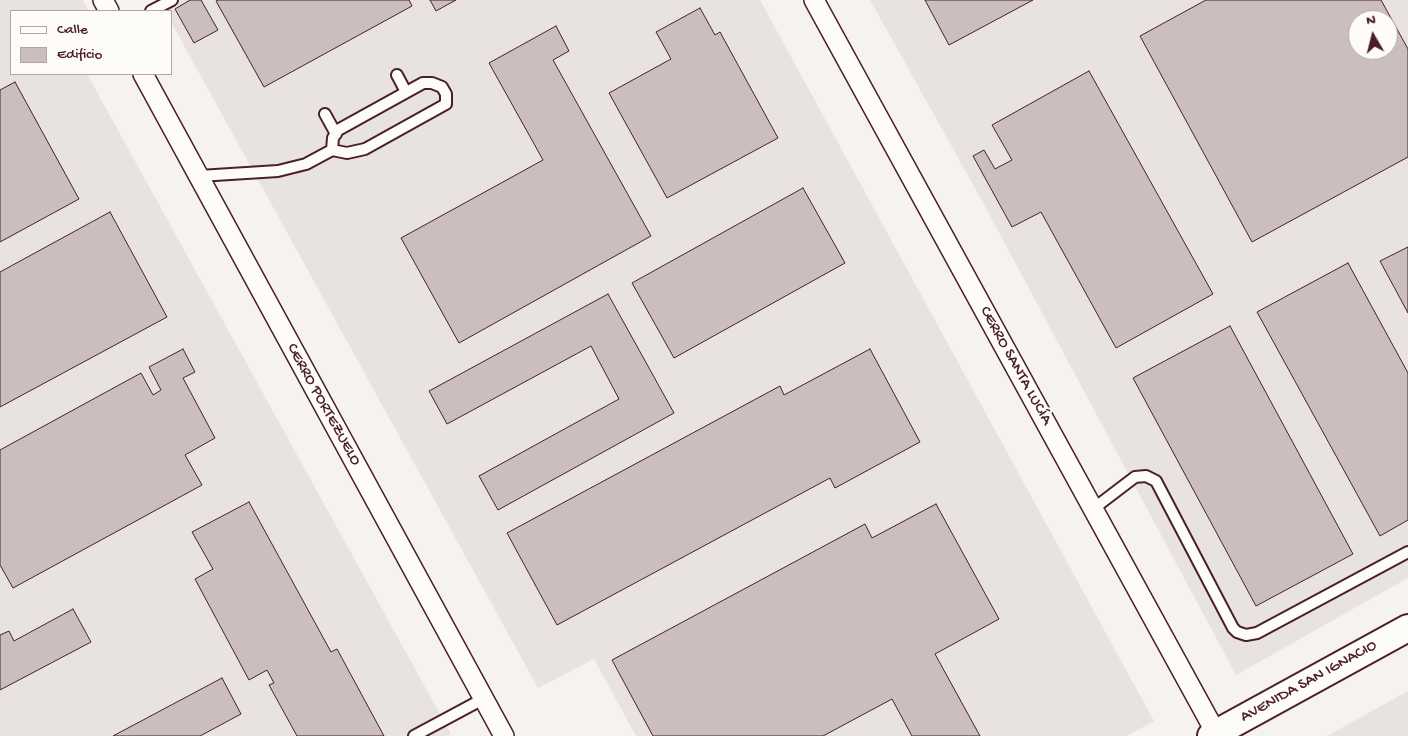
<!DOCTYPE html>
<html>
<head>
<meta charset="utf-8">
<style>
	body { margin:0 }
	#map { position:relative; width:1408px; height:736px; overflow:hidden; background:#f6f3ef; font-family:"Gochi Hand",sans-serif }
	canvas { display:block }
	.legend { position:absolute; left:10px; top:10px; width:162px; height:65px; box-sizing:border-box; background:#fdfcf7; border:1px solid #b5a4a5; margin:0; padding:6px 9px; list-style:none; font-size:15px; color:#4a1f2b }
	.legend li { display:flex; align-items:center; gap:10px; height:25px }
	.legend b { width:25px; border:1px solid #b5a4a5 }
	.north { position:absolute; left:1348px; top:10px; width:50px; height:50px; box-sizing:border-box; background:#fdfcf7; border:1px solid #b5a4a5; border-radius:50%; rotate:352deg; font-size:14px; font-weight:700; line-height:20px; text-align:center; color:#4a1f2b }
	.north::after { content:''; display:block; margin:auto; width:18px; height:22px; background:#4a1f2b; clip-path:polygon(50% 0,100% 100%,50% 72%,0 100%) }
</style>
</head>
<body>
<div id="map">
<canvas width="1408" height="736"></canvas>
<ul class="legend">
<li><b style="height:6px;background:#fdfcf7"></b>Calle</li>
<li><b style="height:14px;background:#cbbfbe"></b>Edificio</li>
</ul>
<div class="north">N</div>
</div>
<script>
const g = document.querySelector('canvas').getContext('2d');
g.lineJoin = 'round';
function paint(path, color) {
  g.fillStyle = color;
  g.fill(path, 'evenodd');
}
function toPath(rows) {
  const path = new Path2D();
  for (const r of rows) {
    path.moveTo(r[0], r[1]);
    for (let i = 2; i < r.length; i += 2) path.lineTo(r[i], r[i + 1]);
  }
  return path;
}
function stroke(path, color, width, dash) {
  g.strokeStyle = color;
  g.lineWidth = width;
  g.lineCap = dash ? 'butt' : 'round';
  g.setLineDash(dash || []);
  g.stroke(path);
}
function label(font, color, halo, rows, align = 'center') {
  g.font = font + ' "Gochi Hand",sans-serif';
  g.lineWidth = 4;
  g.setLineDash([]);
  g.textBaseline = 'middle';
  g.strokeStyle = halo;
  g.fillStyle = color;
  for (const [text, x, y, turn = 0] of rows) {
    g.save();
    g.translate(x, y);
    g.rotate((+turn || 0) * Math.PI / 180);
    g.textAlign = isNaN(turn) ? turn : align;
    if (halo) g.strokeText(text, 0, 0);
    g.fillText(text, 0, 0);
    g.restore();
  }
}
const built = toPath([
	[0,0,83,0,89,11,11,11,11,74,87,74,451,734,447,736,0,736],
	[159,0,760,0,1154,721,1127,736,636,736,594,659,538,688,171,22,171,11,165,11],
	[870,0,1408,0,1408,578,1236,675,981,199],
	[1358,20,1388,20,1388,50,1358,50],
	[1408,691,1408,736,1327,736]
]);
const building = toPath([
	[190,0,201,0,218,30,194,43,175,9,190,0],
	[218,0,409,0,412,6,264,87,216,1,218,0],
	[430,0,456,0,436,11,430,0],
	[925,0,1033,0,949,45,925,0],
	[1206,0,1381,0,1408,49,1408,157,1252,242,1140,36,1206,0],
	[1358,20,1388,20,1388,50,1358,50,1358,20],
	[700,8,715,35,720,32,778,138,667,198,609,93,671,59,656,32,700,8],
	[556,26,569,51,553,60,651,236,459,343,401,238,543,160,489,63,556,26],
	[1089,71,1213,294,1116,348,1041,212,1012,227,973,156,984,150,995,169,1012,160,992,125,1089,71],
	[15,82,79,199,0,242,0,90,15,82],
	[803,188,845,263,674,358,632,283,803,188],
	[110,212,167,317,0,407,0,272,110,212],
	[1408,247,1408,313,1380,261,1408,247],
	[1348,263,1408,373,1408,520,1380,536,1257,312,1348,263],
	[608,294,674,413,498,510,479,476,619,399,591,346,447,424,429,391,608,294],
	[1230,326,1353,554,1256,606,1133,378,1230,326],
	[183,349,195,372,183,378,215,438,185,455,202,485,13,588,0,565,0,450,141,373,153,395,161,390,149,367,183,349],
	[870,349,920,442,835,488,830,478,557,625,507,533,780,386,784,395,870,349],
	[249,502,331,652,337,649,384,736,297,736,269,685,274,683,267,670,249,680,195,579,213,569,192,532,249,502],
	[936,504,999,619,935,654,980,736,912,736,892,699,823,736,653,736,612,660,865,524,872,538,936,504],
	[73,609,91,642,0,690,0,635,9,631,14,641,73,609],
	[222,678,241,714,200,736,113,736,222,678]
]);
const lane = toPath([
	[151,11,172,0],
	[397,75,406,92],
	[325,114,336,134],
	[199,176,278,171,306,164,332,150,347,153,365,149,446,104,446,94,442,87,432,83,423,83,338,130,333,138,332,150],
	[1093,509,1135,477,1146,476,1156,481,1233,628,1237,632,1246,635,1257,633,1408,552],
	[414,736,483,699]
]);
const street = toPath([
	[103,0,109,11],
	[814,0,1216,733],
	[143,74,504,736]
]);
const secondary = toPath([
	[1211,736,1408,628]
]);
const streetNames = [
	["CERRO SANTA LUCÍA",1015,366,61],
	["CERRO PORTEZUELO",323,405,61],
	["AVENIDA SAN IGNACIO",1309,682,-29]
];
paint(built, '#e9e3e0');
paint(building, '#cbbfbe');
stroke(building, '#4a1f2b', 1);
stroke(lane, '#4a1f2b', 14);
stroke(street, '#4a1f2b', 22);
stroke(secondary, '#4a1f2b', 30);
stroke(lane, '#fdfcf7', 10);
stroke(street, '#fdfcf7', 19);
stroke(secondary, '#fdfcf7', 26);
label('16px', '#4a1f2b', '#fdfcf7', streetNames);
</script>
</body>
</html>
